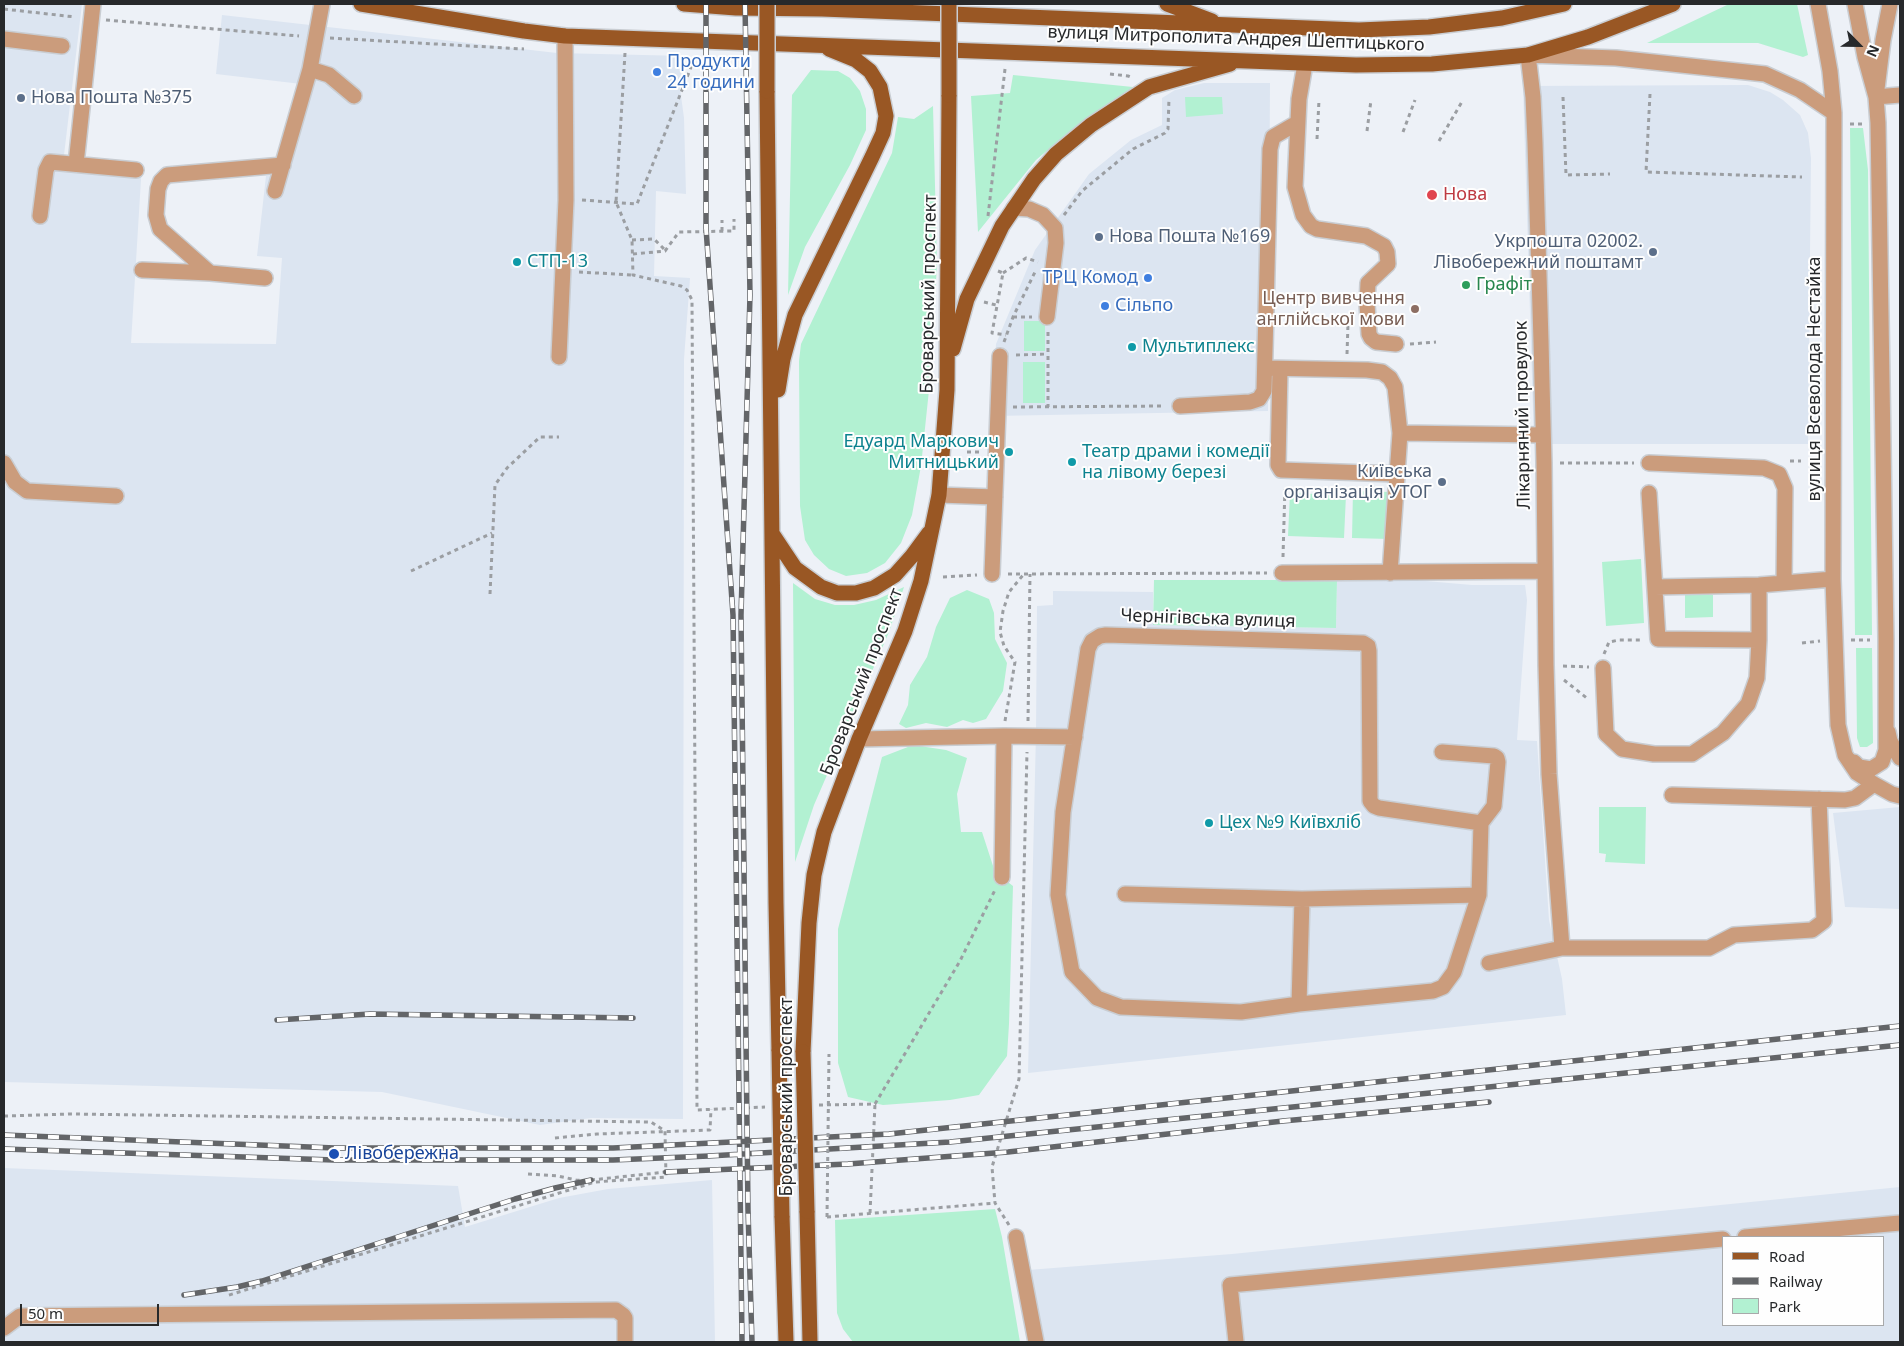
<!DOCTYPE html>
<html>
<head>
<meta charset="utf-8">
<style>
	body { margin:0 }
	#map { position:relative; width:1904px; height:1346px; overflow:hidden; background:#edf1f7; font-family:"Noto Sans",sans-serif }
	canvas { display:block }
	.frame { position:absolute; inset:0; border:5px solid #27292b; pointer-events:none }
	.legend { position:absolute; left:1722px; top:1236px; width:162px; height:90px; box-sizing:border-box; background:#fefefe; border:1px solid #a8a9aa; margin:0; padding:6px 9px; list-style:none; font-size:15px; color:#27292b }
	.legend li { display:flex; align-items:center; gap:10px; height:25px }
	.legend b { width:25px; border:1px solid #a8a9aa }
	.north { position:absolute; left:1834px; top:20px; width:50px; height:50px; -webkit-text-stroke:4px #fefefe; paint-order:stroke; rotate:113deg; font-size:14px; font-weight:700; line-height:20px; text-align:center; color:#27292b }
	.north::after { content:''; display:block; margin:auto; width:18px; height:22px; background:#27292b; clip-path:polygon(50% 0,100% 100%,50% 72%,0 100%) }
	.scale { position:absolute; left:20px; top:1304px; width:139px; height:22px; box-sizing:border-box; border:2px solid #27292b; border-top:0; padding-left:6px; font-size:15px; line-height:18px; white-space:nowrap; color:#27292b; -webkit-text-stroke:4px #fefefe; paint-order:stroke }
</style>
</head>
<body>
<div id="map">
<canvas width="1904" height="1346"></canvas>
<div class="frame"></div>
<ul class="legend">
<li><b style="height:6px;background:#995724"></b>Road</li>
<li><b style="height:6px;background:#636568"></b>Railway</li>
<li><b style="height:14px;background:#b2f1d2"></b>Park</li>
</ul>
<div class="north">N</div>
<div class="scale">50 m</div>
</div>
<script>
const g = document.querySelector('canvas').getContext('2d');
g.lineJoin = 'round';
function paint(path, color) {
  g.fillStyle = color;
  g.fill(path, 'evenodd');
}
function toPath(rows) {
  const path = new Path2D();
  for (const r of rows) {
    path.moveTo(r[0], r[1]);
    for (let i = 2; i < r.length; i += 2) path.lineTo(r[i], r[i + 1]);
  }
  return path;
}
function stroke(path, color, width, dash) {
  g.strokeStyle = color;
  g.lineWidth = width;
  g.lineCap = dash ? 'butt' : 'round';
  g.setLineDash(dash || []);
  g.stroke(path);
}
function label(font, color, halo, rows, align = 'center') {
  g.font = font + ' "Noto Sans",sans-serif';
  g.lineWidth = 4;
  g.setLineDash([]);
  g.textBaseline = 'middle';
  g.strokeStyle = halo;
  g.fillStyle = color;
  for (const [text, x, y, turn = 0] of rows) {
    g.save();
    g.translate(x, y);
    g.rotate((+turn || 0) * Math.PI / 180);
    g.textAlign = isNaN(turn) ? turn : align;
    if (halo) g.strokeText(text, 0, 0);
    g.fillText(text, 0, 0);
    g.restore();
  }
}
const built = toPath([
	[4,4,82,4,64,155,142,163,131,343,276,344,282,258,257,256,266,176,287,174,310,85,216,74,222,15,557,53,686,56,679,81,684,118,686,194,656,191,654,276,690,278,684,359,683,1119,591,1118,540,1125,382,1092,4,1082],
	[1204,83,1270,83,1268,411,992,416,996,344,1035,250,1089,174,1131,140,1162,125,1162,98,1175,90],
	[1748,85,1770,92,1783,100,1800,115,1808,133,1811,158,1808,444,1534,444,1523,86],
	[1337,580,1426,581,1472,585,1525,585,1527,600,1517,740,1537,741,1549,920,1562,979,1566,1015,1028,1073,1036,733,1037,606,1053,605,1053,591,1153,592,1153,625,1336,628],
	[1900,807,1900,909,1845,907,1833,813],
	[4,1168,458,1186,465,1227,559,1198,608,1189,712,1180,715,1342,4,1342],
	[1900,1187,1900,1342,1043,1342,1028,1270,1232,1254],
	[1723,1237,1883,1237,1883,1325,1723,1325]
]);
const green = toPath([
	[1729,4,1797,4,1808,55,1803,57,1758,43,1647,43],
	[811,70,838,71,850,78,860,91,866,109,866,130,850,165,805,247,788,295,792,95],
	[1013,75,1133,87,1069,132,1036,160,978,232,971,96,1010,93],
	[1185,97,1222,97,1223,114,1186,117],
	[933,106,937,265,929,390,921,466,912,515,901,543,885,563,867,573,846,576,829,569,814,555,805,540,800,506,799,361,801,344,892,153,898,117,914,119],
	[1850,128,1863,128,1868,170,1872,635,1855,635],
	[1024,321,1045,321,1045,351,1024,351],
	[1023,362,1045,362,1045,403,1023,403],
	[1353,491,1390,492,1389,539,1352,538],
	[1290,493,1346,495,1344,538,1288,536],
	[1641,559,1644,623,1606,626,1602,562],
	[1154,580,1337,580,1336,628,1153,625],
	[793,583,815,599,835,605,854,605,876,600,904,587,889,632,814,805,795,862],
	[967,590,989,599,994,613,995,639,1007,663,1003,691,986,719,973,723,963,720,947,727,926,723,906,728,899,724,908,705,910,685,927,657,936,627,950,598],
	[1685,595,1713,595,1713,617,1685,618],
	[1856,648,1872,648,1873,743,1867,747,1860,747,1857,738],
	[913,745,946,750,967,758,957,794,961,832,982,832,995,872,1013,886,1009,1024,1007,1056,979,1095,950,1100,883,1105,848,1097,838,1063,838,929,882,757],
	[1599,807,1646,807,1645,864,1605,862,1606,854,1599,853],
	[995,1209,1002,1237,1020,1342,853,1342,843,1329,837,1313,835,1220]
]);
const path = toPath([
	[4,9,75,17],
	[106,20,299,36],
	[330,38,524,49],
	[625,53,616,202,632,240,633,275,681,286,687,290,692,300,697,1110,765,1107],
	[1110,74,1128,76,1133,78],
	[1650,94,1646,172,1802,177],
	[1563,97,1566,175,1610,174],
	[1850,124,1863,124],
	[1367,131,1371,100],
	[1403,132,1415,100],
	[1317,139,1319,100],
	[1439,141,1463,100],
	[582,200,637,204,695,57],
	[1064,215,1082,191,1133,149,1165,133,1168,129,1169,98],
	[988,216,1005,69],
	[722,231,722,220],
	[632,240,654,239,665,250],
	[633,254,665,251,679,232,734,231,734,219],
	[998,271,1003,273,992,333,1006,335],
	[579,272,633,275],
	[1003,273,1026,258,1038,262],
	[984,302,996,305],
	[1013,317,1032,317],
	[1048,332,1048,407],
	[1004,342,1013,317,1035,272],
	[1410,344,1436,342],
	[1347,354,1348,324,1352,319],
	[1016,355,1048,354],
	[1013,407,1164,406],
	[967,452,981,452],
	[1790,461,1801,461],
	[1560,463,1634,463],
	[1283,557,1285,486],
	[411,571,492,533],
	[1008,574,1267,573],
	[943,577,977,575],
	[490,594,495,485,507,468,540,437,559,437],
	[1851,640,1870,640],
	[1802,643,1820,641],
	[1604,654,1609,642,1619,640,1642,640],
	[1563,666,1589,667],
	[1564,680,1588,699],
	[1005,721,1015,662,1004,646,1000,632,1003,611,1009,592,1024,574],
	[1028,721,1030,574],
	[819,1105,875,1104,960,961,995,890],
	[4,1116,71,1114,651,1122,665,1131,666,1177,595,1182,226,1296],
	[555,1138,597,1134,710,1130,711,1109],
	[528,1174,558,1176,576,1180,592,1181],
	[591,1180,666,1172],
	[870,1213,875,1104],
	[827,1217,995,1203],
	[1009,1225,995,1203,992,1167,1019,1079,1027,752]
]);
const minor = toPath([
	[322,4,310,69,329,75,354,96],
	[1818,4,1830,71,1834,113,1833,579,1838,725,1845,755,1857,773,1874,784,1892,794,1900,796],
	[1890,4,1883,40,1876,97,1900,95],
	[4,39,62,46],
	[1305,64,1299,99,1295,187,1303,215,1311,226,1317,229,1366,236,1384,246,1387,252,1388,264,1368,283,1367,304,1369,334,1371,338,1376,342,1396,344],
	[76,164,93,4],
	[275,191,310,69],
	[1014,208,1029,209,1043,215,1055,228,1056,243,1047,317],
	[40,216,46,170,50,162,136,170],
	[142,270,210,273],
	[265,278,210,273,160,229,156,215,158,189,161,181,167,175,283,165],
	[559,357,566,200,565,36],
	[1265,368,1367,370,1382,372,1390,378,1395,387,1400,433,1390,573],
	[1280,369,1278,465,1281,470,1397,474],
	[1180,406,1250,402,1259,399,1264,391,1270,149,1273,137,1297,123],
	[1400,433,1543,435],
	[4,463,15,482,27,491,116,496],
	[1649,463,1764,468,1779,474,1785,488,1784,583],
	[1649,493,1658,639,1759,640],
	[939,495,995,497],
	[1282,573,1544,571],
	[992,574,1000,356],
	[1655,587,1759,585,1833,579],
	[1603,668,1606,734,1622,749,1654,754,1692,754,1723,733,1748,704,1757,678,1759,640,1759,585],
	[1888,732,1890,741,1900,758],
	[859,739,1004,736,1075,737],
	[1442,752,1494,756,1497,758,1498,762,1494,806,1481,823,1479,895,1454,972,1443,987,1433,991,1299,1004,1241,1012,1121,1007,1097,998,1072,972,1058,895,1063,812,1088,649,1092,641,1100,636,1106,635,1363,643,1368,646,1369,651,1370,801,1374,806,1379,808,1481,823],
	[1854,762,1859,767,1871,769,1882,762,1886,750,1886,639,1878,123,1876,97,1865,57,1855,4],
	[1672,795,1845,800,1855,798,1874,784],
	[1002,877,1004,736],
	[1125,894,1302,899,1479,895],
	[1562,948,1549,774,1546,665,1544,463,1541,341,1535,143,1533,97,1528,55,1616,58,1765,74,1800,90,1834,113],
	[1489,963,1562,948,1709,948,1734,935,1812,930,1824,921,1819,799],
	[1299,1004,1302,899],
	[1016,1237,1036,1342],
	[1745,1237,1900,1223],
	[4,1328,20,1316,616,1310,623,1315,625,1318,625,1342],
	[1236,1342,1230,1285,1723,1239]
]);
const major = toPath([
	[361,4,524,31,565,36,1356,65,1432,64,1528,55,1588,37,1673,4],
	[684,4,736,8,822,9,1359,30,1429,27,1502,18,1564,4],
	[1167,4,1212,21],
	[767,91,776,903,779,1051],
	[953,349,967,299,1002,226,1034,179,1056,154,1091,125,1149,87,1230,64],
	[778,390,783,359,795,315,872,157,883,133,886,116,880,87,870,71,856,60,829,49],
	[773,535,795,568,821,587,837,593,856,593,874,588,895,575,912,556,929,533],
	[803,1052,809,923,814,875,824,832,859,739,905,631,921,581,939,495,947,390,949,95],
	[807,1211,810,1342],
	[782,1216,786,1342]
]);
const rail = toPath([
	[706,4,706,228,733,615,742,1342],
	[745,4,750,295,741,615,748,1210,752,1342],
	[277,1020,370,1014,633,1018],
	[4,1135,335,1148,613,1148,889,1134,1900,1026],
	[4,1149,334,1160,613,1160,709,1156,950,1142,1900,1045],
	[666,1172,848,1164,1008,1152,1283,1121,1489,1102],
	[184,1295,237,1287,262,1281,515,1199,555,1188,591,1180]
]);
const pathBridge = toPath([
	[827,1217,829,1054]
]);
const majorBridge = toPath([
	[767,4,767,91],
	[949,4,949,95],
	[779,1051,782,1216],
	[803,1052,807,1211]
]);
const markers = [
	[657,72,5,"#3f7fe0"],
	[21,98,5,"#5c6f8a"],
	[1432,195,6,"#e0444e"],
	[1099,237,5,"#5c6f8a"],
	[1653,252,5,"#5c6f8a"],
	[517,262,5,"#0f9aa8"],
	[1148,278,5,"#3f7fe0"],
	[1466,285,5,"#2e9e5b"],
	[1105,306,5,"#3f7fe0"],
	[1415,309,5,"#8d6e63"],
	[1132,347,5,"#0f9aa8"],
	[1009,452,5,"#0f9aa8"],
	[1072,462,5,"#0f9aa8"],
	[1442,482,5,"#5c6f8a"],
	[1209,823,5,"#0f9aa8"],
	[334,1154,6,"#1a4fb4"]
];
const streetNames = [
	["вулиця Митрополита Андрея Шептицького",1236,39,2],
	["Броварський проспект",929,294,-89],
	["вулиця Всеволода Нестайка",1815,379,-90],
	["Лікарняний провулок",1523,415,-91],
	["Чернігівська вулиця",1208,619,2],
	["Броварський проспект",862,682,-69],
	["Броварський проспект",787,1097,-90]
];
const shopNames = [
	["Продукти",667,62],
	["24 години",667,83],
	["ТРЦ Комод",1138,278,"right"],
	["Сільпо",1115,306]
];
const serviceNames = [
	["Нова Пошта №375",31,98],
	["Нова Пошта №169",1109,237],
	["Укрпошта 02002.",1643,242,"right"],
	["Лівобережний поштамт",1643,263,"right"],
	["Київська",1432,472,"right"],
	["організація УТОГ",1432,493,"right"]
];
const healthNames = [
	["Нова",1443,195]
];
const cultureNames = [
	["СТП-13",527,262],
	["Мультиплекс",1142,347],
	["Едуард Маркович",999,442,"right"],
	["Митницький",999,463,"right"],
	["Театр драми і комедії",1082,452],
	["на лівому березі",1082,473],
	["Цех №9 Київхліб",1219,823]
];
const leisureNames = [
	["Графіт",1476,285]
];
const educationNames = [
	["Центр вивчення",1405,299],
	["англійської мови",1405,320]
];
const transitNames = [
	["Лівобережна",345,1154]
];
paint(built, '#dce5f1');
paint(green, '#b2f1d2');
stroke(minor, '#c9cdd2', 18);
stroke(major, '#c9cdd2', 18);
stroke(path, '#9b9ea2', 3, [4, 4]);
stroke(minor, '#cb9c7c', 15);
stroke(major, '#995724', 15);
stroke(rail, '#636568', 5.5);
stroke(rail, '#fefefe', 4, [11]);
stroke(majorBridge, '#c9cdd2', 18, []);
stroke(pathBridge, '#9b9ea2', 3, [4, 4]);
stroke(majorBridge, '#995724', 15);
for (const [x, y, r, color] of markers) {
  const dot = new Path2D();
  dot.arc(x, y, r, 0, 2 * Math.PI);
  g.fillStyle = color;
  g.fill(dot);
  stroke(dot, '#fefefe', 2);
}
label('18px', '#27292b', '#fefefe', streetNames);
label('18px', '#366cbe', '#fefefe', shopNames, 'left');
label('18px', '#4e5e75', '#fefefe', serviceNames, 'left');
label('18px', '#be3a42', '#fefefe', healthNames, 'left');
label('18px', '#0d838f', '#fefefe', cultureNames, 'left');
label('18px', '#27864d', '#fefefe', leisureNames, 'left');
label('18px', '#785e54', '#fefefe', educationNames, 'right');
label('18px', '#164399', '#fefefe', transitNames, 'left');
</script>
</body>
</html>
